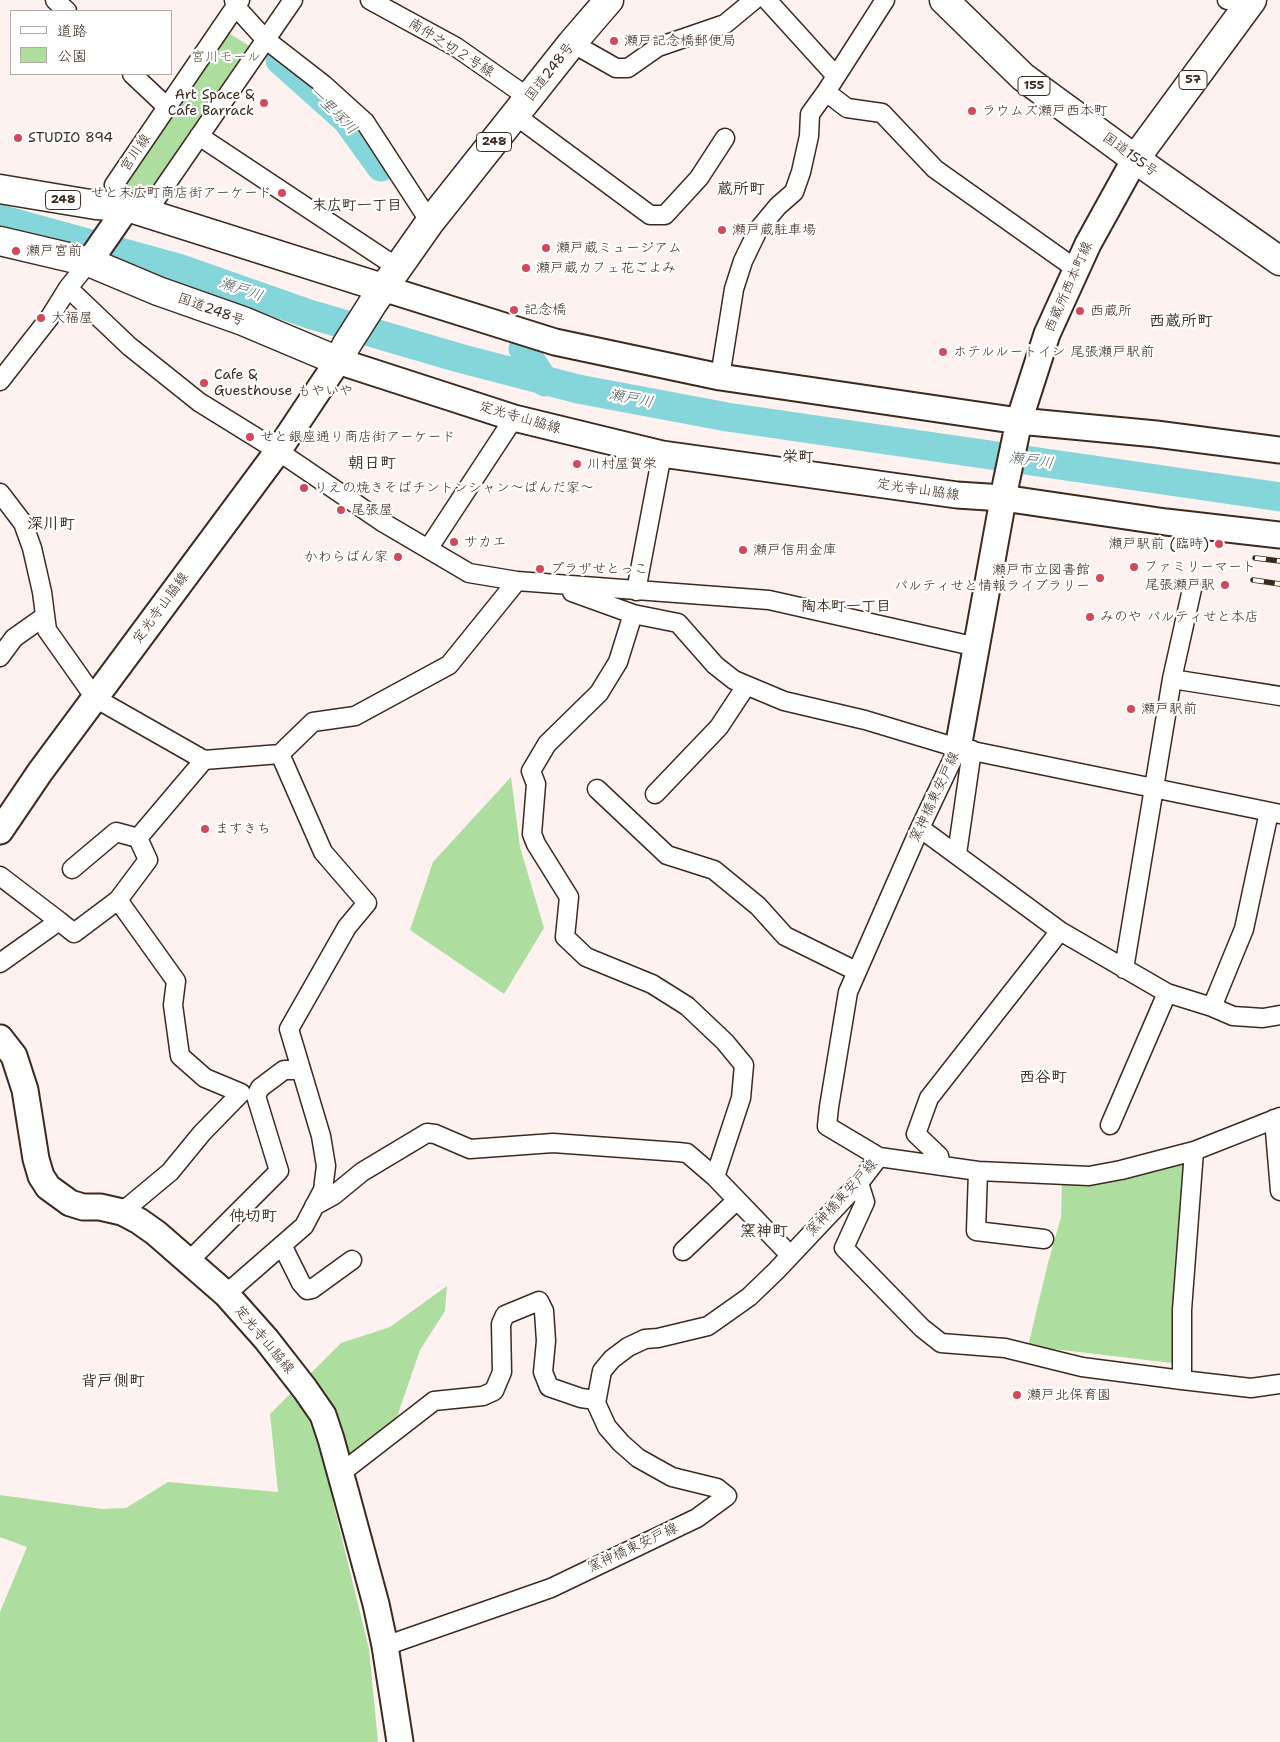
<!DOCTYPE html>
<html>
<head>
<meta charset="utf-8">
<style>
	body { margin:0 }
	#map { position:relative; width:1280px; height:1742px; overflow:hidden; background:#fef2f1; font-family:"Shantell Sans","Klee One",sans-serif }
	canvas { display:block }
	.legend { position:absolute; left:10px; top:10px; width:162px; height:65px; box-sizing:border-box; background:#fff; border:1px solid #b1aaa5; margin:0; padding:6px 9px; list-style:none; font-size:15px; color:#3b2a1e }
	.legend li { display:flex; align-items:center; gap:10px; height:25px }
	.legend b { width:25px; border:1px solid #b1aaa5 }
</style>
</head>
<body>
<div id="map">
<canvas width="1280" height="1742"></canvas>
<ul class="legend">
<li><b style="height:6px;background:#fff"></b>道路</li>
<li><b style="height:14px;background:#adde9f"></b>公園</li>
</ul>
</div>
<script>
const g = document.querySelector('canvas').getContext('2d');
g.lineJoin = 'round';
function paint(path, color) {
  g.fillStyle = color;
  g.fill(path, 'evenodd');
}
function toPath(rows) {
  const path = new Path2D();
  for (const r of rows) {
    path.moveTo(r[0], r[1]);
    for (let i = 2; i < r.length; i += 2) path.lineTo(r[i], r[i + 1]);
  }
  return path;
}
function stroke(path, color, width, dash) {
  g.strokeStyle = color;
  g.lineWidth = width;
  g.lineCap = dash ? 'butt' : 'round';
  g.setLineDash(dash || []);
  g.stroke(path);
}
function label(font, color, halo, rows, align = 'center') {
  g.font = font + ' "Shantell Sans","Klee One",sans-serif';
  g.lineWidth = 4.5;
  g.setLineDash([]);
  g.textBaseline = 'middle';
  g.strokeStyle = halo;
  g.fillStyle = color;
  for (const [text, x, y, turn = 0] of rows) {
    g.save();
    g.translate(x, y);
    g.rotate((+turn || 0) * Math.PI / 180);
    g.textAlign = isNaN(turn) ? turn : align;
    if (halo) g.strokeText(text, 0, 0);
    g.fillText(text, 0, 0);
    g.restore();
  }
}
const green = toPath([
	[224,30,254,49,150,195,114,187],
	[511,777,520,847,544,928,504,994,410,930,433,862],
	[1188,1159,1172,1363,1028,1346,1048,1263,1061,1217,1062,1176],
	[447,1286,445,1311,420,1350,397,1417,333,1502,369,1649,378,1742,0,1742,0,1612,27,1547,0,1537,0,1495,102,1509,126,1508,168,1482,278,1492,270,1414,341,1343,390,1327]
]);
const river = toPath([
	[280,60,347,120,381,167],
	[0,219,178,268,309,314,459,358,578,389,727,417,1280,497],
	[523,349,545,382]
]);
const street = toPath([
	[55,0,67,11],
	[234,0,236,7,265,39,323,84,365,122,430,222],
	[240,0,114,185,127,207,156,199,293,0],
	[370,0,456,47,529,98],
	[767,0,836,76],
	[1227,0,1249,4],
	[572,43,616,68,628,68,658,47,725,24,754,0],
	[132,74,167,107],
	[826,92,847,108,882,113,935,169,1076,269],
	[515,115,650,215,665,215,699,178,725,138],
	[199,136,398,268],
	[68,288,129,346,199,402,278,451,384,523,469,573,517,581,769,600,977,647],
	[720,377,734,289,743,261,758,230,778,206,794,192,801,172,809,136,810,114,826,92,885,0],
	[0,381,50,317,68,288,89,262],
	[0,493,23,523,32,548,42,592,47,630,95,698,204,760,280,754,313,722,355,716,449,665,517,581],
	[428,549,514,418],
	[636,591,662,454],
	[572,592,633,614,678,623,715,665,734,680,784,701,865,720,958,748,1280,814],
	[633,614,618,662,599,693,547,744,531,771,536,784,532,834,536,844,569,897,565,937,586,957,652,984,687,1006,725,1042,744,1065,741,1098,715,1177],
	[0,657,14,638,45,616],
	[1172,679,1280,696],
	[958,748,920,828,848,992,829,1107,827,1126,879,1157,978,1171,1089,1176,1121,1170,1194,1151,1280,1117],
	[597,789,667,855,714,870,758,906,785,936,856,971],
	[655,794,719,727,746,686],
	[920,828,1060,931,1167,993,1212,1007,1233,1016,1263,1018,1280,1015],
	[957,854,972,750],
	[72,869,116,832,138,838],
	[0,876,59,921],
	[118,900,176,981,173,1005,180,1056,205,1078,241,1093,202,1133,170,1172,122,1212],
	[0,963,59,921,74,933,118,900,148,860,138,838,204,760],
	[1124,969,1172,679,1192,589],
	[1212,1007,1244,929,1269,812],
	[1274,1119,1280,1191],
	[1110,1125,1167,993],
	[941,1166,939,1156,916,1134,929,1098,1060,931],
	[978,1171,976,1231,1044,1239],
	[859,1183,865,1202,844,1248,922,1328,941,1343,1005,1348,1082,1367,1182,1380,1251,1388,1280,1384],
	[314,1206,334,1195,362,1172,427,1133,435,1134,470,1149,553,1143,678,1152,687,1153,715,1177,790,1255],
	[282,1245,301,1283,307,1290,312,1289,352,1260],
	[683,1251,737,1200],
	[188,1262,279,1171,256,1096,260,1088,284,1070,301,1070],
	[226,1294,304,1226,323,1190,326,1166,321,1136,289,1029,347,927,367,903,323,852,280,754],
	[1182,1380,1182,1310,1194,1151],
	[341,1473,434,1401,483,1396,494,1391,502,1372,501,1324,505,1315,539,1301,544,1311,546,1341,543,1372,549,1387,581,1398,596,1400],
	[385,1646,551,1588,697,1518,727,1496,717,1488,672,1477,638,1458,621,1443,607,1427,596,1403,602,1371,612,1359,628,1347,645,1339,658,1338,708,1326,749,1297,776,1271,859,1183,879,1157]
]);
const secondary = toPath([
	[89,262,127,207],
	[383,288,555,342,720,377,1019,421,1156,434,1280,450],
	[958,748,1006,483,1019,421,1047,334,1057,312,1088,244,1135,159],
	[0,831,40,772,278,451,338,361,514,418,662,454,957,495,1003,498,1166,522,1280,535],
	[0,1038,14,1056,25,1090,36,1159,41,1176,48,1187,70,1203,83,1207,100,1207,122,1212,139,1221,156,1233,226,1294,266,1339,305,1389,323,1415,331,1439,347,1497,376,1604,385,1646,400,1742]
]);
const primary = toPath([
	[1135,159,1252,0]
]);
const highway = toPath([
	[944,0,1023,77,1135,159,1280,261],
	[0,189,96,205,127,207,383,288],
	[0,241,89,262,158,291,243,321,338,361,347,344,373,303,430,222,572,43,609,0]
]);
const rail = toPath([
	[1255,558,1280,561],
	[1253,580,1280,584]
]);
const markers = [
	[614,41,5,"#d1495b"],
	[264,103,5,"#d1495b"],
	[972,111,5,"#d1495b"],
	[18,138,5,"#d1495b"],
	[282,193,5,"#d1495b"],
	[722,230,5,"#d1495b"],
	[546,248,5,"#d1495b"],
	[16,251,5,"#d1495b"],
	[526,268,5,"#d1495b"],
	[514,310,5,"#d1495b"],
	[1080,311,5,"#d1495b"],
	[41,318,5,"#d1495b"],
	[943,352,5,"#d1495b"],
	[204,383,5,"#d1495b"],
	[250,437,5,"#d1495b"],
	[577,464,5,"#d1495b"],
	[304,488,5,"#d1495b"],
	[341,510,5,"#d1495b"],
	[454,542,5,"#d1495b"],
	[1219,544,5,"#d1495b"],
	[743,550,5,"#d1495b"],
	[398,557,5,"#d1495b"],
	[1134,567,5,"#d1495b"],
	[540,569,5,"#d1495b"],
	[1100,578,5,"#d1495b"],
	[1225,585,5,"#d1495b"],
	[1090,617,5,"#d1495b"],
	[1131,709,5,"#d1495b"],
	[205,829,5,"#d1495b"],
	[1017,1395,5,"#d1495b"]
];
const shields = [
	[1193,80,28],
	[1034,86,32],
	[494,142,35],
	[63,200,35]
];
const shieldNames = [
	["57",1193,80],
	["155",1034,86],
	["248",494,142],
	["248",63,200]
];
const poiNames = [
	["瀬戸記念橋郵便局",624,41],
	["Art Space &",254,95,"right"],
	["Cafe Barrack",254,111,"right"],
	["ラウムズ瀬戸西本町",982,111],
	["STUDIO 894",28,138],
	["せと末広町商店街アーケード",272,193,"right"],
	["瀬戸蔵駐車場",732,230],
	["瀬戸蔵ミュージアム",556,248],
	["瀬戸宮前",26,251],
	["瀬戸蔵カフェ花ごよみ",536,268],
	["記念橋",524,310],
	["西蔵所",1090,311],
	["大福屋",51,318],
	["ホテルルートイン 尾張瀬戸駅前",953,352],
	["Cafe &",214,375],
	["Guesthouse もやいや",214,391],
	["せと銀座通り商店街アーケード",260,437],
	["川村屋賀栄",587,464],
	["りえの焼きそばチントンシャン～ぱんだ家～",314,488],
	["尾張屋",351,510],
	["サカエ",464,542],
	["瀬戸駅前 (臨時)",1209,544,"right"],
	["瀬戸信用金庫",753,550],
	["かわらばん家",388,557,"right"],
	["ファミリーマート",1144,567],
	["プラザせとっこ",550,569],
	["瀬戸市立図書館",1090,570,"right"],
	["パルティせと情報ライブラリー",1090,586,"right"],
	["尾張瀬戸駅",1215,585,"right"],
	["みのや パルティせと本店",1100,617],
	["瀬戸駅前",1141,709],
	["ますきち",215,829],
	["瀬戸北保育園",1027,1395]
];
const streetNames = [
	["南仲之切２号線",451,48,32],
	["国道248号",550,72,-52],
	["宮川線",136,153,-56],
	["国道155号",1130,155,36],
	["西蔵所西本町線",1069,287,-66],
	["国道248号",211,310,20],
	["定光寺山脇線",520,418,16],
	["定光寺山脇線",918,490,8],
	["定光寺山脇線",161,608,-54],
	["窯神橋東安戸線",935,797,-65],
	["窯神橋東安戸線",842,1198,-48],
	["定光寺山脇線",264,1340,50],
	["窯神橋東安戸線",633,1548,-25]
];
const parkNames = [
	["宮川モール",226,57]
];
const waterNames = [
	["一里塚川",333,111,45],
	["瀬戸川",241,290,19],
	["瀬戸川",631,399,11],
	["瀬戸川",1031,461,8]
];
const neighbourhoodNames = [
	["末広町一丁目",357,206],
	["陶本町一丁目",846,607]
];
const quarterNames = [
	["蔵所町",741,190],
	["西蔵所町",1181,322],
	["栄町",798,458],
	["朝日町",372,464],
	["深川町",51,525],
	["西谷町",1043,1078],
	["仲切町",253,1217],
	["窯神町",764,1232],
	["背戸側町",113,1382]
];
paint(green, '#adde9f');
stroke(river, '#84d6db', 29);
stroke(street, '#3b2a1e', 21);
stroke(secondary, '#3b2a1e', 29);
stroke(primary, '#3b2a1e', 31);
stroke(highway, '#3b2a1e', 31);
stroke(street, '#fff', 18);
stroke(secondary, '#fff', 25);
stroke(primary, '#fff', 28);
stroke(highway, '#fff', 28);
stroke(rail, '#3b2a1e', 5.5);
stroke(rail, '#fff', 4, [11]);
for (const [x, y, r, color] of markers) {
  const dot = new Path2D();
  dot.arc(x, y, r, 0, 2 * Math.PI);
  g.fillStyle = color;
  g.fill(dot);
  stroke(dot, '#fff', 2);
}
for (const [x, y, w] of shields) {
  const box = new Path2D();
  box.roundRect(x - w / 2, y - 9.5, w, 19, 4);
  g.fillStyle = '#fff';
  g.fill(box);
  stroke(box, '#3b2a1e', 1);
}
label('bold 12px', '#3b2a1e', null, shieldNames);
label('14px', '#3b2a1e', '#fff', poiNames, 'left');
label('14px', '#3b2a1e', '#fff', streetNames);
label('14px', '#5d6045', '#fff', parkNames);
label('italic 15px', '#515e57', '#fff', waterNames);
label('bold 15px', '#3b2a1e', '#fff', neighbourhoodNames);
label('bold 16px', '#3b2a1e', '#fff', quarterNames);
</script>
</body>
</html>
